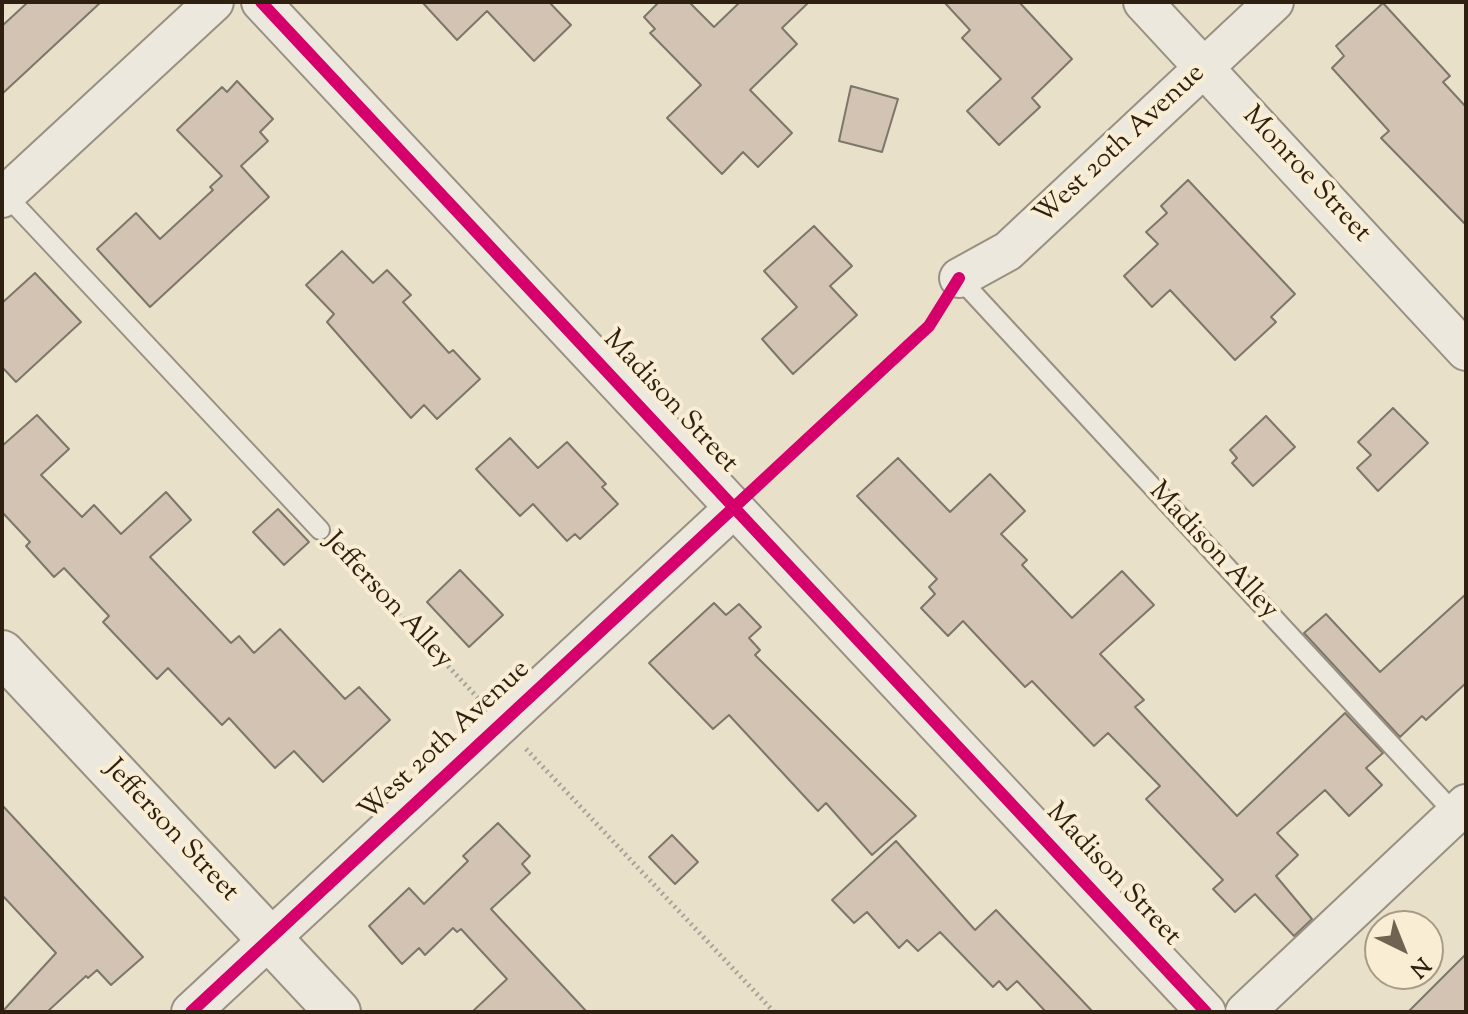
<!DOCTYPE html>
<html>
<head>
<meta charset="utf-8">
<style>
	body { margin:0 }
	#map { position:relative; width:1468px; height:1014px; overflow:hidden; background:#e9e0ca; font-family:"Sorts Mill Goudy",serif }
	canvas { display:block }
	.frame { position:absolute; inset:0; border:4px solid #2f1f11; pointer-events:none }
	.north { position:absolute; left:1364px; top:910px; width:80px; height:80px; box-sizing:border-box; background:#f9eed4; border:2px solid #a89b86; border-radius:50%; rotate:137deg; font-size:22px; font-weight:700; line-height:32px; text-align:center; color:#2f1f11 }
	.north::after { content:''; display:block; margin:auto; width:28px; height:36px; background:#706352; clip-path:polygon(50% 0,100% 100%,50% 72%,0 100%) }
</style>
</head>
<body>
<div id="map">
<canvas width="1468" height="1014"></canvas>
<div class="frame"></div>
<div class="north">N</div>
</div>
<script>
const g = document.querySelector('canvas').getContext('2d');
g.lineJoin = 'round';
function paint(path, color) {
  g.fillStyle = color;
  g.fill(path, 'evenodd');
}
function toPath(rows) {
  const path = new Path2D();
  for (const r of rows) {
    path.moveTo(r[0], r[1]);
    for (let i = 2; i < r.length; i += 2) path.lineTo(r[i], r[i + 1]);
  }
  return path;
}
function stroke(path, color, width, dash) {
  g.strokeStyle = color;
  g.lineWidth = width;
  g.lineCap = dash ? 'butt' : 'round';
  g.setLineDash(dash || []);
  g.stroke(path);
}
function label(font, color, halo, rows, align = 'center') {
  g.font = font + ' "Sorts Mill Goudy",serif';
  g.lineWidth = 8;
  g.setLineDash([]);
  g.textBaseline = 'middle';
  g.strokeStyle = halo;
  g.fillStyle = color;
  for (const [text, x, y, turn = 0] of rows) {
    g.save();
    g.translate(x, y);
    g.rotate((+turn || 0) * Math.PI / 180);
    g.textAlign = isNaN(turn) ? turn : align;
    if (halo) g.strokeText(text, 0, 0);
    g.fillText(text, 0, 0);
    g.restore();
  }
}
const building = toPath([
	[28,2,101,2,2,94,2,26,28,2],
	[422,2,549,2,571,25,534,61,487,11,457,40,422,2],
	[659,2,689,2,714,27,740,2,809,2,782,28,797,44,750,90,792,133,758,167,743,152,722,174,667,118,701,85,650,33,655,29,644,17,659,2],
	[944,2,1019,2,1072,59,1032,98,1040,107,999,145,967,111,1001,79,962,38,970,30,944,2],
	[1383,3,1450,76,1443,82,1466,107,1466,225,1381,138,1389,131,1332,68,1344,56,1336,46,1383,3],
	[237,81,273,119,260,132,268,141,241,166,269,197,150,307,97,249,136,213,160,239,213,190,210,187,222,176,177,130,222,87,227,92,237,81],
	[851,86,898,99,882,152,839,141,851,86],
	[1188,180,1295,294,1271,317,1276,322,1235,360,1170,290,1152,307,1124,276,1158,244,1146,232,1167,213,1161,206,1188,180],
	[814,226,852,266,830,286,857,315,793,374,762,339,797,307,764,271,814,226],
	[342,251,373,283,387,270,411,295,403,302,449,353,453,350,480,379,437,419,424,405,411,418,327,322,334,314,306,285,342,251],
	[35,273,81,322,16,382,2,367,2,303,35,273],
	[1393,408,1428,443,1378,491,1357,468,1371,455,1358,442,1393,408],
	[37,415,69,449,41,475,82,517,94,505,121,534,166,492,191,520,150,557,231,643,239,636,254,653,280,629,345,699,359,687,390,720,323,782,294,751,275,768,229,718,222,725,168,668,157,679,103,622,109,616,64,568,54,577,26,546,30,542,2,512,2,446,37,415],
	[1266,416,1295,447,1253,486,1232,463,1237,458,1230,450,1266,416],
	[510,438,538,468,567,442,606,484,602,487,618,504,580,539,575,534,567,541,533,504,520,516,476,469,510,438],
	[898,458,950,512,990,474,1025,511,1001,534,1027,560,1022,565,1072,618,1122,571,1154,605,1100,654,1144,700,1135,707,1237,816,1345,713,1383,753,1366,768,1382,785,1349,816,1325,790,1277,833,1298,855,1276,876,1312,919,1294,936,1255,894,1235,912,1213,889,1223,880,1146,799,1160,786,1108,733,1094,746,1032,681,1025,687,963,621,948,636,921,608,935,594,929,587,937,579,857,496,898,458],
	[278,509,309,542,284,565,253,532,278,509],
	[460,570,503,615,469,647,427,602,460,570],
	[1466,594,1466,683,1426,720,1422,716,1400,737,1304,633,1326,614,1380,672,1466,594],
	[714,603,726,615,739,604,761,627,749,638,760,650,755,655,916,816,872,855,826,803,818,811,729,715,713,729,649,663,714,603],
	[2,805,143,957,111,985,97,970,88,978,86,976,47,1012,2,1012,56,953,2,895,2,805],
	[498,823,530,856,522,864,530,873,491,909,587,1012,472,1012,507,979,461,929,457,932,453,928,425,955,419,948,402,964,369,926,409,888,424,904,468,861,463,856,498,823],
	[672,835,698,862,675,884,649,857,672,835],
	[896,841,975,930,996,910,1093,1012,1046,1012,1017,981,1007,990,999,981,993,987,940,932,918,951,907,940,899,948,867,912,854,923,832,900,896,841],
	[1466,954,1466,1012,1408,1012,1466,954]
]);
const path = toPath([
	[337,548,478,698],
	[526,749,774,1012]
]);
const service = toPath([
	[4,193,320,530],
	[959,278,1459,818]
]);
const minor = toPath([
	[261,2,1206,1012],
	[1143,2,1466,351],
	[2,198,214,2],
	[959,278,1008,251,1274,2],
	[191,1012,734,508],
	[1245,1012,1466,804]
]);
const tertiary = toPath([
	[2,653,338,1012]
]);
const cycleway = toPath([
	[261,2,1206,1012],
	[191,1012,929,326,959,278]
]);
const streetNames = [
	["West 20th Avenue",1121,146,-43],
	["Monroe Street",1305,176,47],
	["Madison Street",669,403,47],
	["Madison Alley",1212,552,47],
	["Jefferson Alley",387,602,47],
	["West 20th Avenue",446,742,-43],
	["Jefferson Street",170,832,47],
	["Madison Street",1112,876,47]
];
paint(building, '#d2c3b3');
stroke(building, '#7d766a', 2);
stroke(service, '#989082', 22);
stroke(minor, '#989082', 42);
stroke(tertiary, '#989082', 48);
stroke(path, '#a8a39a', 5, [2, 4]);
stroke(service, '#ece8dd', 18);
stroke(minor, '#ece8dd', 38);
stroke(tertiary, '#ece8dd', 44);
stroke(cycleway, '#d6006c', 12);
label('28px', '#2f1f11', '#f9eed4', streetNames);
</script>
</body>
</html>
